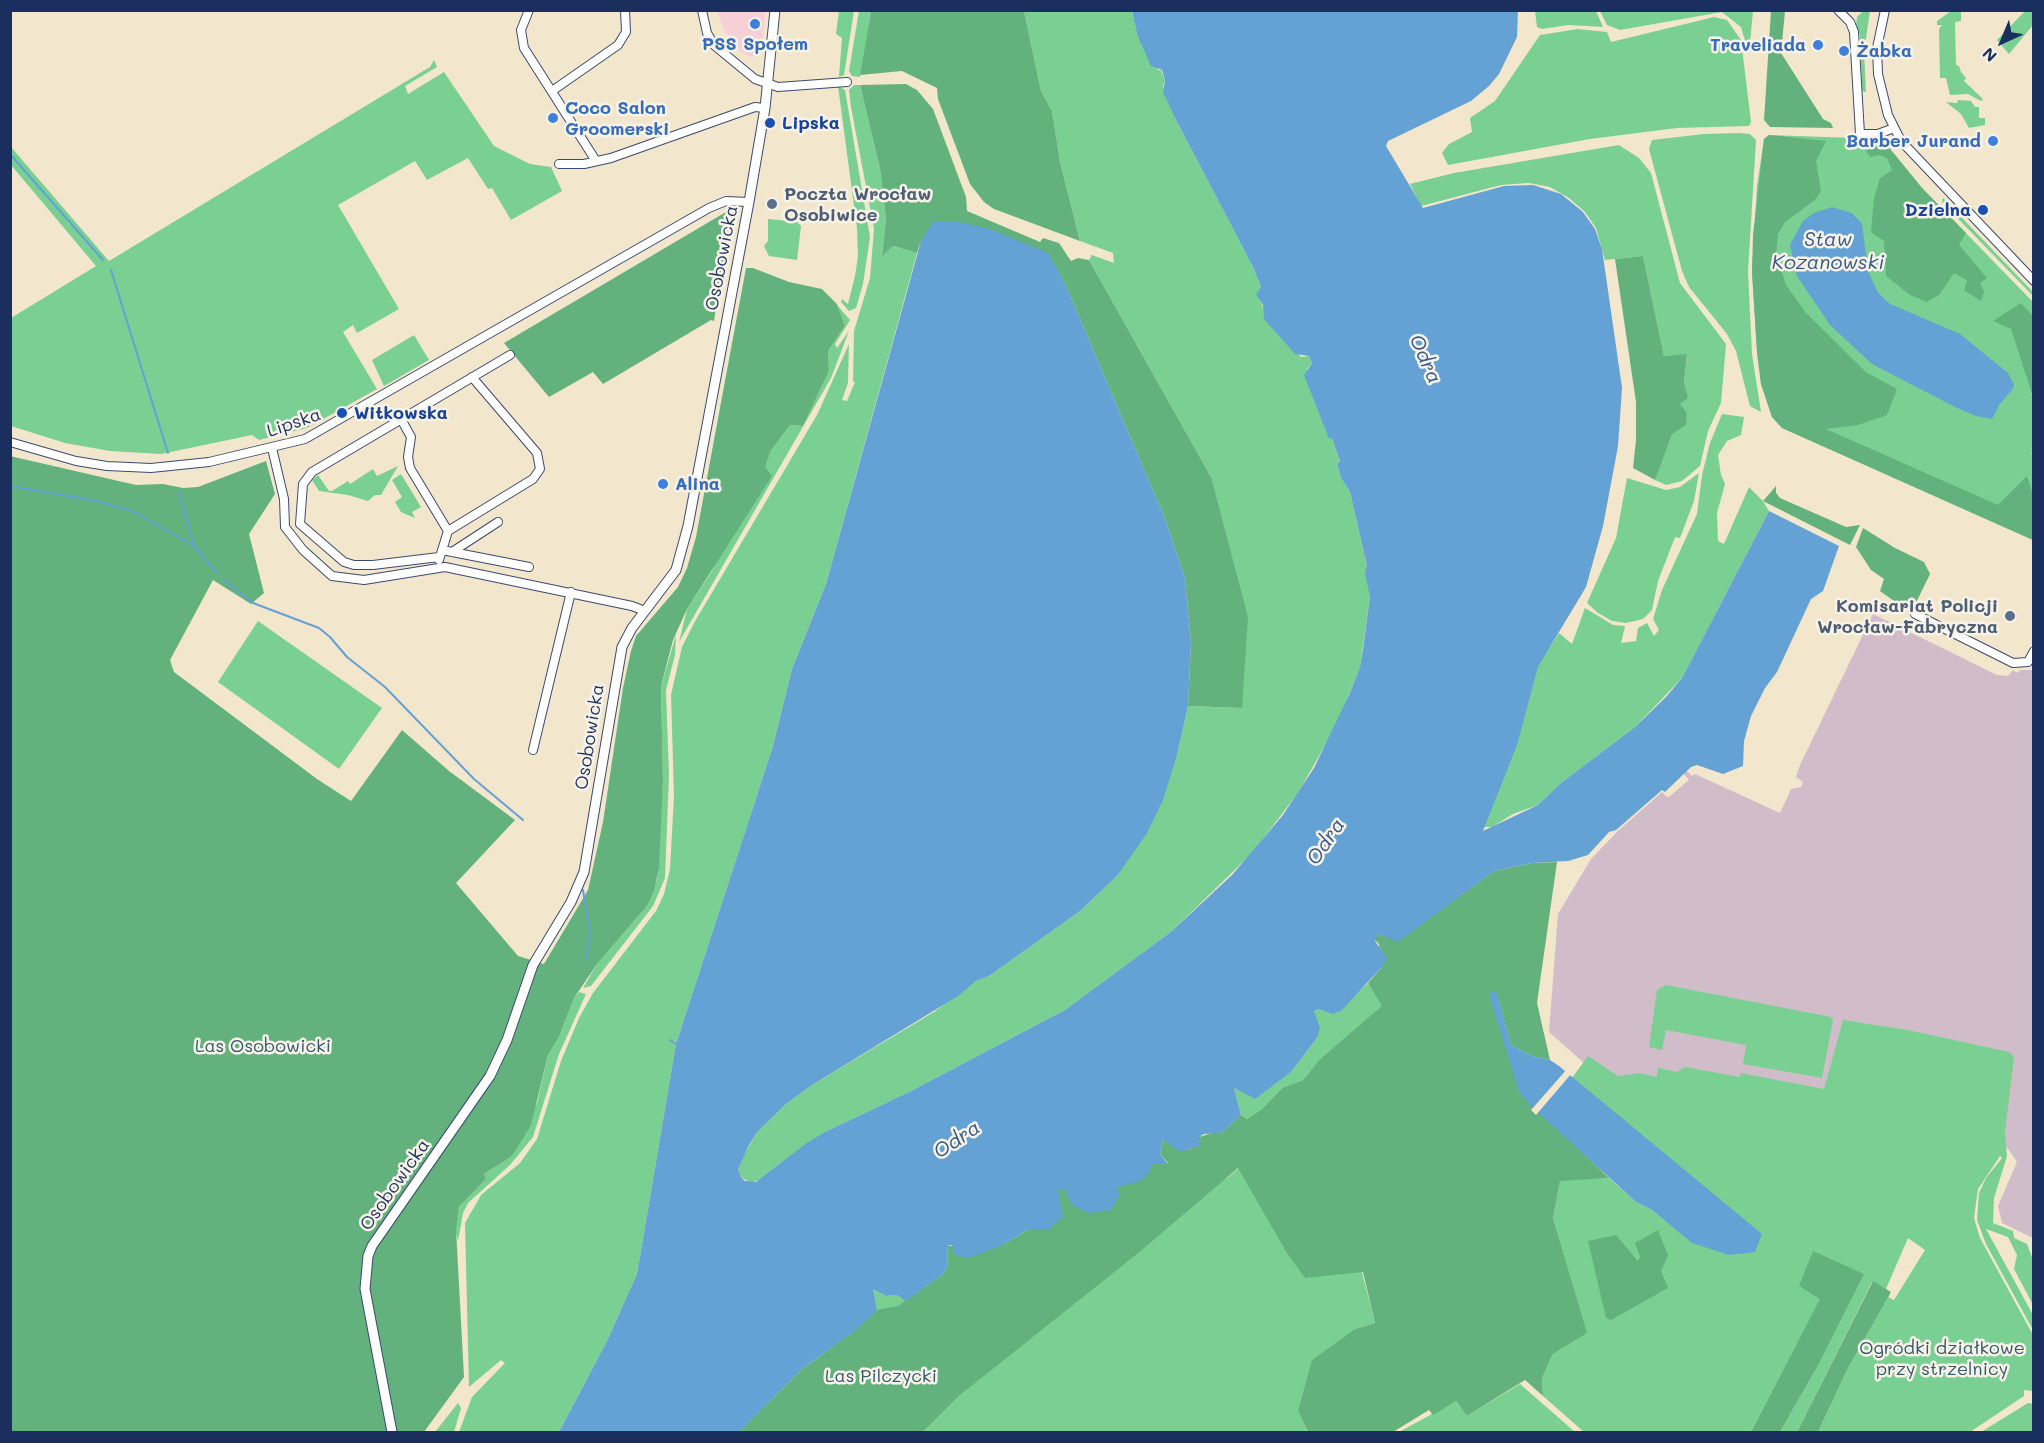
<!DOCTYPE html>
<html>
<head>
<meta charset="utf-8">
<style>
	body { margin:0 }
	#map { position:relative; width:2044px; height:1443px; overflow:hidden; background:#f2e6cd; font-family:Mali,sans-serif }
	canvas { display:block }
	.frame { position:absolute; inset:0; border:12px solid #1b2f5e; pointer-events:none }
	.north { position:absolute; left:1972px; top:12px; width:60px; height:60px; -webkit-text-stroke:4px #f7f3e8; paint-order:stroke; rotate:224deg; font-size:16px; font-weight:700; line-height:24px; text-align:center; color:#1b2f5e }
	.north::after { content:''; display:block; margin:auto; width:21px; height:27px; background:#1b2f5e; clip-path:polygon(50% 0,100% 100%,50% 72%,0 100%) }
</style>
</head>
<body>
<div id="map">
<canvas width="2044" height="1443"></canvas>
<div class="frame"></div>
<div class="north">N</div>
</div>
<script>
const g = document.querySelector('canvas').getContext('2d');
g.lineJoin = 'round';
function paint(path, color) {
  g.fillStyle = color;
  g.fill(path, 'evenodd');
}
function toPath(rows) {
  const path = new Path2D();
  for (const r of rows) {
    path.moveTo(r[0], r[1]);
    for (let i = 2; i < r.length; i += 2) path.lineTo(r[i], r[i + 1]);
  }
  return path;
}
function stroke(path, color, width, dash) {
  g.strokeStyle = color;
  g.lineWidth = width;
  g.lineCap = dash ? 'butt' : 'round';
  g.setLineDash(dash || []);
  g.stroke(path);
}
function label(font, color, halo, rows, align = 'center') {
  g.font = font + ' Mali,sans-serif';
  g.lineWidth = 5;
  g.setLineDash([]);
  g.textBaseline = 'middle';
  g.strokeStyle = halo;
  g.fillStyle = color;
  for (const [text, x, y, turn = 0] of rows) {
    g.save();
    g.translate(x, y);
    g.rotate((+turn || 0) * Math.PI / 180);
    g.textAlign = isNaN(turn) ? turn : align;
    if (halo) g.strokeText(text, 0, 0);
    g.fillText(text, 0, 0);
    g.restore();
  }
}
const built = toPath([
	[717,11,765,11,762,53,750,57,740,51,724,30]
]);
const industrial = toPath([
	[1873,614,1997,675,2008,676,2013,670,2018,673,2020,670,2033,670,2033,1238,2002,1223,1998,1206,2017,1162,1991,1124,1610,1086,1549,1032,1558,914,1591,859,1618,831,1662,792,1667,797,1670,796,1689,780,1683,773,1686,770,1692,776,1695,774,1780,813,1791,789,1801,787,1803,782,1796,777,1800,765]
]);
const green = toPath([
	[2026,10,2033,12,2033,25,2009,54,1997,40],
	[839,11,854,11,844,75,839,77,842,38,836,34],
	[859,11,871,11,860,77,852,76,849,71],
	[1024,11,1132,11,1137,34,1158,70,1161,70,1165,81,1163,86,1175,118,1253,267,1261,287,1258,293,1266,317,1301,357,1309,356,1312,363,1307,369,1314,400,1329,438,1332,438,1340,463,1337,464,1341,478,1350,492,1367,566,1370,597,1360,667,1338,722,1298,793,1252,853,1172,931,1065,1010,909,1092,827,1131,762,1179,751,1183,741,1177,738,1170,744,1155,757,1132,786,1104,812,1085,934,1012,976,981,989,976,1080,911,1117,876,1177,755,1188,706,1242,708,1211,477,1089,260,1092,255,1114,263,1113,253,1080,241,1060,162,1052,111,1041,91],
	[1535,11,1596,11,1603,27,1568,25,1542,29,1537,27],
	[1600,11,1753,11,1749,54,1741,27,1722,12,1620,30,1607,25],
	[1863,11,1870,11,1864,52,1866,92,1862,91,1860,35,1856,25,1857,17],
	[1951,11,1961,11,1961,21,1955,22,1956,65,1959,66,1961,72,1966,78,1964,81,1983,99,1981,101,1968,94,1950,95,1946,78,1940,78,1939,29,1942,25,1937,25,1937,21],
	[1714,17,1727,20,1741,40,1751,122,1749,126,1677,128,1590,139,1448,165,1442,153,1449,144,1472,132,1470,118,1495,101,1540,35,1578,29,1607,32,1611,42],
	[434,60,437,67,405,86,408,94,444,72,494,146,530,164,551,167,562,191,511,220,492,188,488,189,468,158,427,180,415,161,338,205,399,309,357,333,353,325,343,332,377,389,307,428,259,440,252,435,161,454,110,451,65,443,11,426,11,318,96,266,11,165,11,147,109,261,430,67],
	[854,85,860,85,880,169,886,219,882,255,893,246,917,253,826,584,792,669,773,746,676,1044,637,1274,607,1341,559,1432,459,1432,472,1397,505,1363,501,1360,469,1387,465,1223,481,1195,520,1163,537,1139,561,1061,579,1018,593,993,656,911,664,894,670,869,674,796,671,695,682,647,694,623,817,415,849,344,848,383,842,400,847,401,855,382,853,382,854,331,870,278,874,229,851,107,849,90],
	[838,86,845,90,870,237,863,284,856,308,849,311,841,302,842,299,848,304,855,276,858,256,857,228],
	[1958,100,1971,101,1975,107,1979,107,1979,118,1985,118,1985,125,1969,128,1961,114,1946,102,1957,103],
	[1739,133,1750,134,1756,140,1748,272,1752,354,1761,412,1750,406,1736,351,1727,334,1689,287,1682,271,1649,149,1652,140,1704,134],
	[1769,135,1882,139,1922,188,2033,302,2034,451,2031,453,2034,458,2033,540,1782,428,1772,417,1761,384,1757,352,1752,272,1757,186,1764,139],
	[1619,145,1639,158,1651,173,1680,283,1726,344,1721,403,1708,431,1700,466,1682,481,1666,485,1655,480,1680,403,1687,398,1684,382,1687,355,1664,356,1643,256,1605,260,1596,228,1585,212,1569,198,1550,187,1529,183,1501,185,1421,206,1410,184,1454,173],
	[1943,198,2033,292,2033,296,1942,202],
	[768,219,797,222,801,226,797,260,769,256,764,246,768,241],
	[837,305,850,320,835,344,837,348,849,331,831,378,679,642,687,609,712,571,770,452,790,425,803,426,810,411,829,371,828,351,845,326],
	[414,335,429,360,384,386,372,360],
	[1722,414,1744,417,1741,435,1727,441,1718,455,1721,475,1725,484,1717,513,1718,541,1724,544,1749,487,1763,501,1769,511,1682,678,1635,727,1561,783,1538,805,1513,814,1492,827,1483,827,1516,745,1538,666,1559,633,1572,644,1585,608,1613,625,1625,626,1621,643,1636,641,1638,628,1647,623,1654,636,1659,630,1653,619,1662,590,1697,514,1702,475,1710,443],
	[398,466,381,495,375,495,368,501,348,495,319,491,312,480,318,475,329,491,332,491,348,481,350,484,373,469,377,476],
	[1699,473,1694,501,1680,538,1675,537,1658,581,1652,610,1643,619,1626,623,1612,621,1598,613,1587,603,1616,538,1627,478,1666,490,1680,487],
	[401,474,421,507,412,512,415,518,401,512,395,502,402,497,392,480],
	[258,621,382,708,339,769,218,682],
	[676,635,675,655,666,690,669,775,665,878,653,906,591,986,583,988,597,964,647,906,657,879,663,782,661,686],
	[1368,983,1383,1006,1319,1060,1303,1080,1282,1088,1262,1109,1247,1119,1241,1115,1234,1088,1255,1098,1291,1072,1317,1038,1314,1011,1319,1009,1337,1013],
	[1666,985,1831,1017,1833,1020,1822,1078,1743,1064,1746,1045,1666,1030,1662,1050,1649,1047,1657,990],
	[579,992,586,994,559,1054,533,1137,510,1165,468,1203,463,1213,458,1241,455,1229,459,1207,486,1179,484,1174,511,1157,537,1103,548,1055,559,1037,574,998],
	[1843,1020,1908,1030,2009,1052,2014,1057,2005,1132,2007,1156,1994,1198,1993,1223,2013,1231,2014,1238,2027,1244,2033,1260,2033,1305,2014,1269,2017,1255,2008,1237,1986,1229,2033,1315,2033,1330,1986,1244,1977,1220,1979,1193,1986,1178,2002,1158,2000,1156,1978,1189,1974,1218,1980,1238,2033,1335,2033,1391,2024,1390,2024,1396,1970,1432,1818,1432,1847,1370,1888,1297,1894,1300,1925,1250,1908,1238,1886,1289,1872,1282,1797,1432,1780,1432,1816,1369,1821,1298,1751,1432,1584,1432,1543,1396,1542,1378,1553,1354,1586,1333,1553,1218,1560,1180,1609,1178,1636,1202,1652,1210,1673,1227,1762,1235,1572,1078,1588,1056,1618,1076,1639,1073,1657,1077,1658,1068,1677,1072,1685,1067,1740,1077,1741,1073,1824,1089],
	[1616,1236,1636,1260,1640,1257,1667,1288,1611,1319],
	[1239,1168,1286,1252,1362,1272,1375,1323,1355,1329,1298,1411,1308,1432,923,1432,960,1395,1013,1351,913,1432,735,1432,876,1308,873,1289,886,1296,897,1295,904,1299,1227,1178],
	[1520,1384,1575,1432,1399,1432,1456,1401,1467,1416],
	[458,1403,461,1408,454,1432,435,1432],
	[2028,1403,2033,1404,2033,1432,1981,1432]
]);
const forest = toPath([
	[871,11,1024,11,1041,91,1052,111,1060,162,1080,241,994,209,984,202,970,184,938,99,937,88,902,71,860,75],
	[1771,11,1785,11,1781,53,1823,119,1831,123,1833,128,1770,127,1764,120],
	[906,84,917,90,933,109,966,197,967,211,1040,242,1043,238,1059,243,1071,261,1078,258,1089,260,1211,477,1248,617,1242,708,1188,706,1191,643,1185,578,1164,516,1066,286,1048,254,921,241,917,253,893,246,882,256,886,219,880,169,860,85],
	[1769,135,1826,141,1816,161,1821,191,1815,200,1785,222,1778,234,1776,254,1786,285,1806,313,1866,372,1897,389,1887,415,1858,425,1826,429,1998,505,2027,476,2033,495,2033,540,1782,428,1772,417,1761,384,1757,352,1752,272,1753,235,1764,139],
	[1882,139,1922,188,1966,233,1959,245,1987,278,1980,283,1984,292,1981,301,1964,290,1967,280,1954,273,1939,295,1927,302,1910,295,1886,276,1884,241,1871,232,1874,198,1880,178,1892,170,1887,158,1878,155,1870,157,1861,143],
	[731,209,714,321,711,320,603,384,593,372,549,397,504,343],
	[1643,256,1664,356,1687,354,1684,382,1688,398,1680,404,1687,413,1686,425,1672,434,1655,480,1633,468,1636,440,1636,402,1615,259],
	[746,268,753,268,789,282,822,289,837,304,845,326,828,351,829,371,803,426,790,425,770,452,765,467,772,476,687,609,673,640,661,686,663,782,659,867,654,891,647,906,597,964,574,998,559,1037,548,1055,531,1125,522,1140,511,1157,484,1174,486,1179,459,1207,456,1229,464,1377,424,1432,11,1432,10,456,136,485,163,484,183,488,198,487,266,461,275,494,249,534,264,593,251,604,213,580,170,660,174,672,317,779,351,801,402,730,449,771,515,820,456,883,518,956,544,964,588,890,603,822,623,688,631,651,636,636,678,587,687,568,696,537],
	[2021,303,2033,316,2033,397,2011,329,1993,321],
	[1776,486,1776,493,1780,498,1846,527,1860,525,1850,545,1763,501],
	[1863,528,1895,548,1924,562,1930,574,1911,613,1880,591,1884,579,1871,570,1856,547],
	[1557,862,1537,1003,1550,1060,1532,1056,1511,1045,1496,992,1519,1092,1609,1178,1560,1181,1553,1218,1587,1333,1553,1354,1542,1378,1543,1396,1525,1380,1467,1416,1456,1401,1433,1415,1429,1410,1393,1432,1308,1432,1298,1411,1312,1360,1355,1329,1375,1323,1363,1272,1305,1278,1286,1252,1238,1168,1137,1254,960,1395,923,1432,739,1432,802,1369,857,1329,877,1310,898,1306,943,1274,948,1266,947,1246,1004,1244,1029,1229,1049,1229,1057,1190,1117,1187,1153,1164,1168,1163,1160,1154,1163,1139,1187,1150,1199,1145,1199,1137,1212,1133,1221,1133,1241,1115,1247,1119,1262,1109,1282,1088,1303,1080,1319,1060,1382,1006,1368,983,1381,968,1379,944,1374,939,1378,934,1398,941,1494,871,1532,863],
	[1658,1230,1668,1255,1661,1271,1668,1288,1611,1320,1606,1318,1588,1241,1616,1235,1637,1260,1640,1257,1635,1243],
	[1813,1251,1864,1274,1816,1369,1780,1432,1751,1432,1820,1299,1799,1286],
	[1873,1281,1891,1292,1847,1370,1818,1432,1797,1432]
]);
const water = toPath([
	[1132,11,1518,11,1517,37,1499,74,1489,86,1471,101,1388,141,1386,146,1423,208,1504,186,1533,185,1561,194,1583,212,1595,229,1602,249,1622,388,1618,446,1603,526,1586,587,1538,667,1517,745,1483,831,1538,805,1561,783,1635,727,1666,697,1682,678,1769,511,1839,546,1823,591,1811,599,1777,672,1765,688,1751,716,1744,741,1743,766,1723,774,1697,765,1691,767,1665,792,1662,790,1616,830,1609,832,1588,855,1568,861,1532,863,1494,871,1398,942,1378,934,1375,941,1387,958,1381,968,1341,1011,1333,1014,1319,1009,1314,1011,1320,1028,1317,1038,1291,1072,1255,1099,1234,1088,1241,1115,1221,1133,1204,1134,1199,1137,1200,1145,1187,1150,1178,1151,1163,1139,1160,1154,1168,1164,1153,1164,1148,1174,1140,1181,1117,1187,1120,1194,1111,1210,1089,1213,1072,1205,1065,1190,1058,1190,1063,1217,1049,1229,1029,1229,1004,1244,969,1258,955,1255,952,1245,947,1246,948,1266,943,1274,906,1301,897,1295,886,1296,873,1289,877,1310,857,1329,802,1369,739,1432,559,1432,607,1341,637,1274,676,1044,773,746,792,669,826,584,921,241,933,222,958,222,990,229,1048,253,1066,286,1164,516,1185,578,1191,643,1188,706,1177,755,1163,800,1147,833,1117,876,1080,911,989,976,976,981,958,996,812,1085,786,1104,757,1132,748,1147,738,1170,741,1177,745,1181,756,1182,808,1142,827,1131,909,1092,1065,1010,1172,931,1232,875,1283,815,1314,768,1349,695,1360,667,1363,649,1370,597,1365,573,1367,566,1350,492,1341,478,1337,464,1340,462,1332,438,1329,439,1304,375,1312,363,1309,356,1295,354,1264,319,1263,305,1256,294,1261,287,1253,267,1175,118,1163,92,1165,81,1162,70,1151,66,1137,34],
	[1832,207,1852,213,1862,224,1868,271,1878,293,1890,304,1960,334,2008,373,2014,385,2012,390,1999,405,1992,419,1976,416,1955,407,1872,364,1830,325,1797,276,1790,245,1803,221,1814,213],
	[1496,991,1511,1045,1532,1056,1550,1060,1559,1066,1762,1234,1755,1252,1729,1255,1692,1243,1652,1210,1636,1202,1532,1107,1519,1092,1489,994]
]);
const pier = toPath([
	[1567,1069,1572,1073,1536,1115,1531,1110]
]);
const stream = toPath([
	[10,154,103,260],
	[111,270,168,453],
	[10,486,97,501,134,512,194,546,217,573],
	[179,491,194,546],
	[223,579,253,603,319,628,330,637,347,657,385,687,474,779,523,820],
	[583,890,590,933,586,960],
	[670,1040,676,1044]
]);
const minor = toPath([
	[529,10,521,30,524,48,596,161],
	[702,10,707,33,715,46,755,79,778,87,847,82],
	[1838,10,1850,22,1854,32,1860,134,1878,134,1894,128],
	[1885,10,1877,48,1878,74,1888,115,1901,141,2034,281],
	[552,91,618,45,626,32,625,10],
	[559,164,584,164,611,158,755,107,765,108],
	[401,419,411,437,408,457,410,468,448,531],
	[10,442,76,461,107,466,151,468,209,462,305,439,709,208,726,201,749,202],
	[272,448,284,499,285,527,303,550,332,576,364,580,445,567,632,606,645,611],
	[442,550,529,567],
	[452,552,498,522],
	[439,557,373,565,354,565,344,562,300,524,303,484,312,472,510,355],
	[439,560,448,531,533,479,540,469,537,453,472,377],
	[1915,614,2013,663,2028,662,2034,651],
	[533,750,571,592]
]);
const tertiary = toPath([
	[392,1432,365,1289,368,1256,372,1246,490,1076,507,1040,533,965,571,902,584,872,622,647,632,628,676,570,688,526,749,202,765,108,775,10]
]);
const markers = [
	[755,24,6,"#3f7fe0"],
	[1818,45,6,"#3f7fe0"],
	[1844,51,6,"#3f7fe0"],
	[553,118,6,"#3f7fe0"],
	[770,123,6,"#1a4fb4"],
	[1993,141,6,"#3f7fe0"],
	[772,204,6,"#5c6f8a"],
	[1983,210,6,"#1a4fb4"],
	[342,413,6,"#1a4fb4"],
	[663,484,6,"#3f7fe0"],
	[2010,616,6,"#5c6f8a"]
];
const shopNames = [
	["PSS Społem",755,44,"center"],
	["Traveliada",1806,45,"right"],
	["Żabka",1856,51],
	["Coco Salon",565,108],
	["Groomerski",565,129],
	["Barber Jurand",1981,141,"right"],
	["Alina",675,484]
];
const transitNames = [
	["Lipska",782,123],
	["Dzielna",1971,210,"right"],
	["Witkowska",354,413]
];
const serviceNames = [
	["Poczta Wrocław",784,194],
	["Osobiwice",784,215],
	["Komisariat Policji",1998,606,"right"],
	["Wrocław-Fabryczna",1998,627,"right"]
];
const streetNames = [
	["Osobowicka",722,258,-79],
	["Lipska",294,423,-19],
	["Osobowicka",590,737,-81],
	["Osobowicka",395,1185,-55]
];
const parkNames = [
	["Las Osobowicki",263,1046],
	["Ogródki działkowe",1942,1348],
	["przy strzelnicy",1942,1369],
	["Las Pilczycki",881,1376]
];
const waterNames = [
	["Staw",1828,240],
	["Kozanowski",1828,263],
	["Odra",1425,359,66],
	["Odra",1326,842,-56],
	["Odra",957,1140,-34]
];
paint(built, '#f6cfd7');
paint(industrial, '#d1bdc9');
paint(green, '#7ad093');
paint(forest, '#63b27d');
paint(water, '#64a1d5');
paint(pier, '#f2e6cd');
stroke(stream, '#64a1d5', 2);
stroke(minor, '#3b4a6f', 10);
stroke(tertiary, '#3b4a6f', 11);
stroke(minor, '#fff', 8);
stroke(tertiary, '#fff', 9);
for (const [x, y, r, color] of markers) {
  const dot = new Path2D();
  dot.arc(x, y, r, 0, 2 * Math.PI);
  g.fillStyle = color;
  g.fill(dot);
  stroke(dot, '#f7f3e8', 2);
}
label('bold 18px', '#366cbe', '#f7f3e8', shopNames, 'left');
label('bold 18px', '#164399', '#f7f3e8', transitNames, 'left');
label('bold 18px', '#4e5e75', '#f7f3e8', serviceNames, 'left');
label('18px', '#1b2f5e', '#f7f3e8', streetNames);
label('18px', '#33576b', '#f7f3e8', parkNames);
label('italic 20px', '#355788', '#f7f3e8', waterNames);
</script>
</body>
</html>
